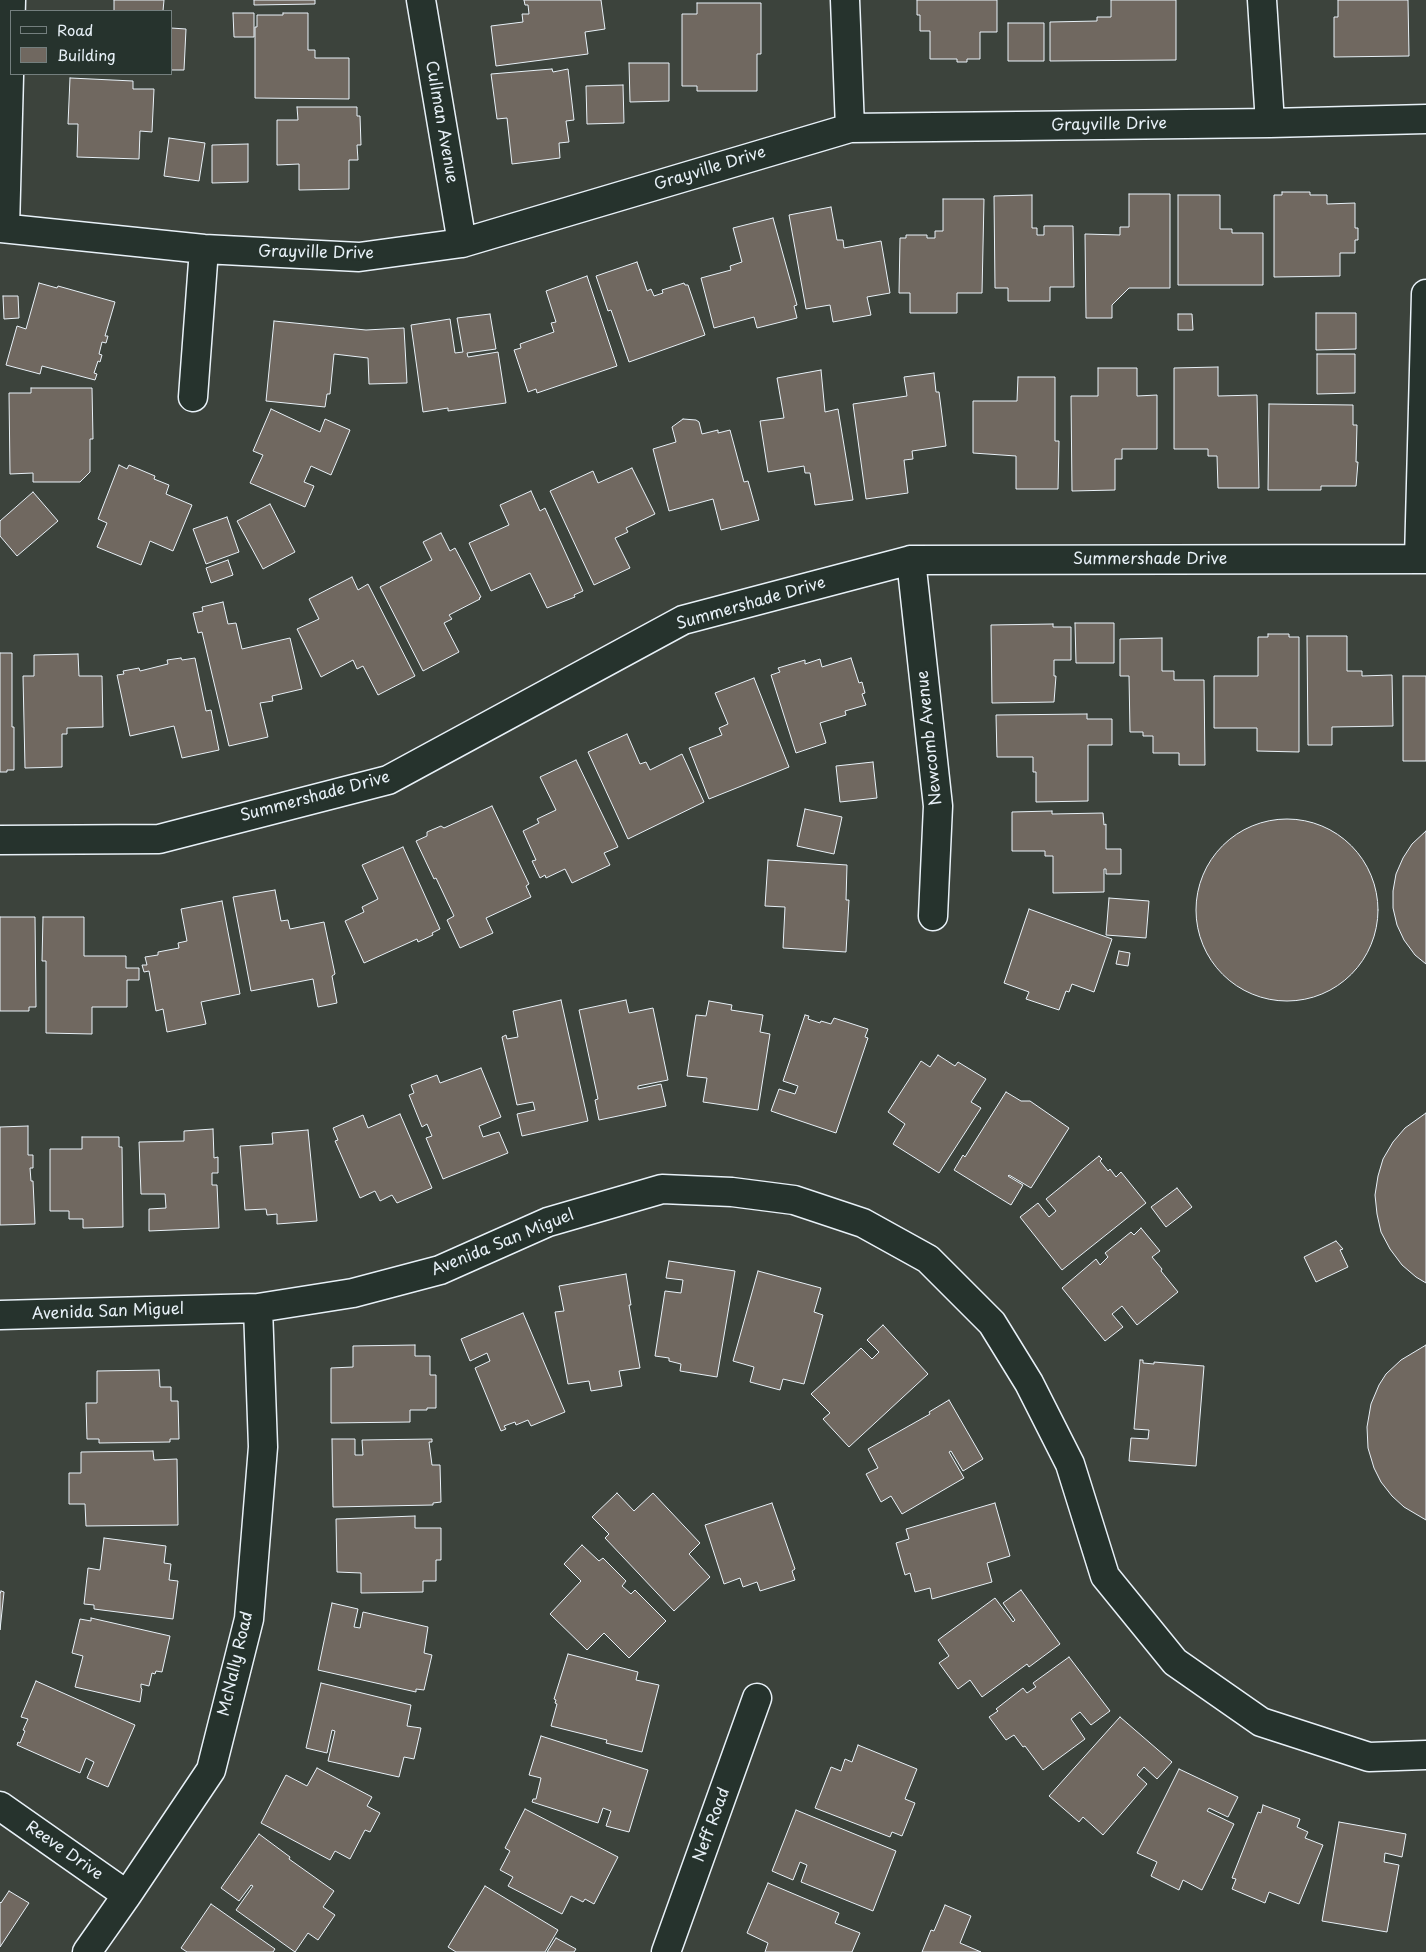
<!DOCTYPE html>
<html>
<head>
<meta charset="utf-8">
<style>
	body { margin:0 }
	#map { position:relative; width:1426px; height:1952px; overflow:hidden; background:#3c433c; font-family:"Playpen Sans",sans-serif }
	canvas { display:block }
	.legend { position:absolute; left:10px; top:10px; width:162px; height:65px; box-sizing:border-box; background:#26332d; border:1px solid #747f7e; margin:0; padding:6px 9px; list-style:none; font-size:15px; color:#e8f1f8 }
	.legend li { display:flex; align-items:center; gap:10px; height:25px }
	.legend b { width:25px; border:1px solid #747f7e }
</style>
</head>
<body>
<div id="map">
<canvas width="1426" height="1952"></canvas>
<ul class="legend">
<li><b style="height:6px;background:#26332d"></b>Road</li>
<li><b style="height:14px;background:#706860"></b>Building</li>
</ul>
</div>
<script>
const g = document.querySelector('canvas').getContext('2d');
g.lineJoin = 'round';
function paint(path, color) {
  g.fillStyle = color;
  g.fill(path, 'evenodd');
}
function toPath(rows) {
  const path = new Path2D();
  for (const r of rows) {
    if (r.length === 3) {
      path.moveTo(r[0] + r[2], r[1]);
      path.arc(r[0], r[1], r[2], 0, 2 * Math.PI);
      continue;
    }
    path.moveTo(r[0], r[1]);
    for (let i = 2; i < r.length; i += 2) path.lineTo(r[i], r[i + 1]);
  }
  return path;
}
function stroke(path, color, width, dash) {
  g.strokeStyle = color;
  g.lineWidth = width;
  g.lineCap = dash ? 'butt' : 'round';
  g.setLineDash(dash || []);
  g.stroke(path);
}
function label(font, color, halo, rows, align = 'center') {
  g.font = font + ' "Playpen Sans",sans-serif';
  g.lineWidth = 5;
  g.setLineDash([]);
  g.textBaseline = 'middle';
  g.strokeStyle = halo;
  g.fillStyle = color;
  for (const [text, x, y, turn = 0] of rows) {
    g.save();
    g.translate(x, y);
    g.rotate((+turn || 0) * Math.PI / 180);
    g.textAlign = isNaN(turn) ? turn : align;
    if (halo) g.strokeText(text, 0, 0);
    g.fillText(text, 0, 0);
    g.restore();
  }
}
const building = toPath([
	[114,0,164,0,163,11,114,11,114,0],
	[254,0,315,0,315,4,254,5,254,0],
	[524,0,601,0,605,29,585,32,588,54,496,66,491,26,523,22,522,14,529,14,528,5,525,5,524,0],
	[917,0,997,0,997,32,980,32,980,59,967,59,967,62,957,62,957,59,930,59,930,31,920,31,920,15,917,15,917,0],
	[1111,0,1176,0,1176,60,1050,61,1050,22,1097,21,1097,17,1111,17,1111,0],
	[1338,0,1408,0,1409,56,1334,57,1334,17,1338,17,1338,0],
	[697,3,761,3,761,54,757,54,757,91,697,91,697,86,682,86,682,14,697,14,697,3],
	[233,13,254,13,254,37,234,37,233,13],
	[283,13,308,13,308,50,315,50,315,58,349,58,349,99,255,98,255,27,257,27,257,15,283,15,283,13],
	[1008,23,1044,23,1044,61,1008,61,1008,23],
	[171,28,186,29,184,70,171,70,171,28],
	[629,63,669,63,669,101,630,102,629,63],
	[552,69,553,72,568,69,574,120,566,121,569,142,559,143,560,158,512,164,507,118,497,119,491,74,552,69],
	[70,78,133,81,133,89,154,89,152,132,140,131,139,159,77,157,78,124,68,124,70,78],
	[623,85,624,123,587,124,586,86,623,85],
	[297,107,357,107,357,116,360,116,361,145,357,145,358,160,349,160,349,189,299,190,299,164,277,165,277,120,298,120,297,107],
	[169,138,205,143,199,181,164,176,169,138],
	[248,144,248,182,212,183,212,145,248,144],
	[1282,192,1310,192,1310,195,1327,195,1327,204,1355,203,1355,228,1358,228,1358,240,1355,240,1355,253,1340,253,1340,276,1274,277,1274,195,1282,195,1282,192],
	[1129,194,1170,194,1170,288,1129,288,1112,305,1112,318,1086,318,1085,234,1120,235,1120,227,1129,227,1129,194],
	[1032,195,1032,228,1037,228,1037,235,1044,235,1044,226,1073,226,1074,287,1050,287,1050,301,1008,301,1008,288,995,288,994,196,1032,195],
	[1178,195,1220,195,1220,229,1232,229,1232,233,1263,233,1263,285,1178,285,1178,195],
	[943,199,984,199,982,293,957,293,957,313,910,313,910,293,899,293,900,238,906,238,906,235,927,235,927,238,935,238,935,231,943,231,943,199],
	[831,207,837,240,843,240,844,248,881,241,890,293,867,297,871,315,833,322,830,305,806,309,789,215,831,207],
	[773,218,797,305,794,306,797,318,757,328,754,317,714,328,701,278,731,270,730,266,742,262,733,228,773,218],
	[637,262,647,291,651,289,654,296,663,293,662,290,684,283,685,285,688,285,705,335,629,362,611,310,608,311,596,276,637,262],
	[587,276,617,366,537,393,536,389,528,392,514,350,521,348,520,344,554,332,551,323,556,322,546,291,587,276],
	[39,283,57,288,58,286,115,302,105,336,108,336,106,343,102,342,99,354,102,355,100,362,98,361,94,373,97,374,95,380,42,366,40,374,6,365,17,326,26,329,39,283],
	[3,296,18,296,19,318,4,319,3,296],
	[1316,313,1356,313,1356,349,1316,350,1316,313],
	[490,314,496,349,467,353,468,357,498,352,506,403,448,411,448,408,423,412,411,325,450,319,455,353,463,352,457,318,490,314],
	[1178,314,1192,314,1193,330,1178,330,1178,314],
	[274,321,366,330,404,328,407,383,369,384,368,358,334,354,330,394,327,394,325,407,266,401,274,321],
	[1317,354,1355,354,1355,393,1317,394,1317,354],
	[1218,367,1218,396,1257,395,1259,488,1218,488,1217,456,1208,456,1208,449,1174,449,1174,368,1218,367],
	[1098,368,1137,368,1137,396,1157,395,1157,449,1122,449,1122,459,1115,459,1115,490,1072,491,1071,396,1098,396,1098,368],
	[821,370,825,412,838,409,853,500,815,505,810,473,805,473,804,466,768,472,760,421,784,418,777,378,821,370],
	[934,373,936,392,939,392,946,446,912,451,913,459,904,460,908,493,866,499,853,404,907,396,904,377,934,373],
	[1018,377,1055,377,1055,441,1059,441,1058,489,1016,489,1016,456,973,453,973,401,1017,401,1018,377],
	[31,388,92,388,93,439,90,439,90,472,80,482,33,482,33,473,10,474,9,393,31,393,31,388],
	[1269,404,1353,405,1353,425,1357,425,1356,462,1358,462,1356,486,1321,486,1321,490,1268,490,1269,404],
	[271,409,320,432,325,419,350,430,331,475,311,466,304,482,314,486,305,507,250,483,263,455,253,451,271,409],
	[683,419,696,420,699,422,702,434,718,430,718,433,730,430,744,482,748,481,759,520,721,530,713,499,669,511,653,449,676,442,672,427,683,419],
	[119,465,127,469,129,465,155,476,154,479,169,485,166,494,192,505,173,551,150,541,141,565,97,547,107,523,98,519,119,465],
	[632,468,655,514,626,528,628,532,615,538,630,568,594,585,550,491,593,471,598,483,632,468],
	[531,491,540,511,545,508,583,591,574,595,575,597,547,608,530,573,491,591,469,543,509,525,500,505,531,491],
	[33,492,58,521,17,556,0,536,0,521,33,492],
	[270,504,295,552,263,569,237,521,270,504],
	[227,517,239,552,206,564,193,529,227,517],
	[441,533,450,551,455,548,481,597,479,598,480,599,449,615,452,619,444,623,459,652,423,671,380,587,432,560,423,542,441,533],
	[228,560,233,575,211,583,206,568,228,560],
	[352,577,358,590,368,584,415,676,378,695,363,666,357,669,353,660,321,677,297,629,319,619,309,599,352,577],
	[223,602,228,624,236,623,242,649,290,638,302,689,272,696,273,701,260,703,268,737,229,746,202,632,198,633,193,613,203,611,202,607,223,602],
	[1075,623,1114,623,1114,663,1076,663,1075,623],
	[1053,624,1053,627,1071,627,1071,660,1054,660,1054,676,1056,676,1054,702,992,703,991,625,1053,624],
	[1268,634,1289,634,1289,637,1299,637,1299,752,1257,751,1257,728,1214,728,1214,676,1258,676,1258,637,1268,637,1268,634],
	[1307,636,1347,636,1347,671,1362,671,1362,676,1392,675,1393,726,1332,727,1332,745,1308,745,1307,636],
	[1162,638,1162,671,1174,671,1174,680,1204,680,1205,765,1179,765,1179,753,1153,753,1153,736,1143,736,1143,732,1130,732,1129,676,1120,676,1120,639,1162,638],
	[0,653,12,653,12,727,14,727,14,770,7,770,7,772,0,772,0,653],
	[78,654,79,676,102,676,103,727,67,728,67,734,62,734,62,767,25,768,23,676,34,676,34,655,78,654],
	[181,658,182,660,195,658,206,711,211,710,219,750,182,758,174,726,130,736,117,675,124,674,123,671,139,668,140,671,168,664,167,660,181,658],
	[851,658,859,683,862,682,865,693,862,694,866,705,845,711,846,715,820,723,826,743,796,753,771,675,780,672,778,668,805,660,805,664,820,659,822,667,851,658],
	[1403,676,1426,676,1426,761,1403,761,1403,676],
	[754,678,789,767,709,799,689,748,722,735,719,728,728,724,715,693,754,678],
	[1087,714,1087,719,1112,719,1112,745,1088,745,1088,801,1036,802,1036,772,1033,772,1033,757,997,757,996,715,1087,714],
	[627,734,640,764,646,762,650,770,682,754,704,802,628,839,588,752,627,734],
	[576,760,618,847,604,853,610,865,572,883,565,869,546,878,545,875,540,878,532,861,536,860,523,831,539,823,537,819,556,810,540,777,576,760],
	[873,762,877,798,840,802,836,766,873,762],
	[492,806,529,884,526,886,531,897,486,918,493,933,460,948,447,920,454,916,436,878,434,879,416,841,427,836,427,832,441,826,444,828,492,806],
	[805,809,842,817,834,854,797,846,805,809],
	[1052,811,1052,814,1103,813,1104,825,1106,824,1106,849,1121,849,1121,874,1106,874,1106,869,1104,869,1104,892,1053,893,1053,856,1045,856,1045,851,1012,851,1012,812,1052,811],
	[1287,910,91],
	[1426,831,1426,964,1415,955,1404,940,1397,925,1393,908,1393,891,1396,874,1403,858,1412,844,1426,831],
	[403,847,440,929,432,933,433,935,418,942,417,939,364,963,345,921,364,912,362,907,378,899,362,865,403,847],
	[768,860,847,865,846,900,849,900,846,952,783,948,785,907,765,906,768,860],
	[275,890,281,921,288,920,290,929,324,922,335,974,332,976,337,1003,318,1007,313,979,251,991,233,897,275,890],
	[1109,898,1149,901,1146,938,1106,935,1109,898],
	[222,901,240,994,201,1002,206,1024,167,1032,163,1009,156,1011,149,971,144,972,142,965,147,965,145,957,158,955,158,952,179,948,178,943,187,941,181,909,222,901],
	[1029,909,1112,939,1094,992,1072,984,1069,992,1066,991,1059,1010,1026,999,1029,992,1004,983,1029,909],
	[0,917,35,917,36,1007,29,1007,29,1011,0,1011,0,917],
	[43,917,84,917,84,956,126,956,126,968,139,968,139,980,127,980,127,1007,92,1007,92,1034,46,1033,46,961,42,961,43,917],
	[1119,951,1130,953,1128,966,1116,964,1119,951],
	[561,1000,588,1121,522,1136,517,1114,535,1110,533,1102,517,1105,502,1037,506,1035,507,1039,518,1037,513,1011,561,1000],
	[626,1000,629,1013,653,1008,668,1080,638,1086,638,1089,661,1084,666,1106,599,1120,595,1100,598,1099,579,1010,626,1000],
	[709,1001,732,1005,731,1010,763,1015,760,1032,770,1034,758,1110,703,1102,707,1078,687,1076,696,1015,706,1016,709,1001],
	[805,1015,809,1016,808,1019,820,1023,821,1021,831,1024,834,1018,868,1029,865,1037,868,1038,836,1133,771,1111,779,1089,795,1094,798,1086,783,1081,805,1015],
	[938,1055,955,1066,958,1062,986,1079,971,1102,981,1108,939,1173,893,1144,905,1124,888,1112,921,1061,930,1067,938,1055],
	[481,1068,501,1117,479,1126,483,1137,499,1132,508,1153,443,1179,426,1138,432,1136,427,1124,422,1127,409,1095,414,1093,411,1085,437,1075,440,1083,481,1068],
	[1006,1092,1021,1101,1030,1101,1069,1128,1031,1188,1009,1175,1008,1176,1023,1185,1011,1205,954,1170,963,1155,965,1157,1006,1092],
	[1426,1113,1426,1283,1416,1277,1402,1265,1390,1249,1381,1232,1377,1214,1375,1195,1378,1176,1383,1159,1393,1142,1405,1128,1426,1113],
	[400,1114,432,1188,397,1203,392,1195,380,1201,375,1191,360,1198,335,1141,338,1140,333,1128,363,1115,368,1128,400,1114],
	[28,1126,28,1155,33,1155,33,1168,30,1168,31,1181,33,1181,35,1224,0,1225,0,1127,28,1126],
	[213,1129,214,1158,218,1157,218,1173,212,1173,212,1185,217,1185,219,1228,149,1231,149,1209,166,1208,165,1194,141,1194,139,1142,184,1141,184,1131,213,1129],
	[308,1130,317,1221,277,1224,277,1214,267,1215,266,1209,245,1210,240,1146,273,1144,272,1133,308,1130],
	[82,1137,119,1137,119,1147,122,1147,123,1227,83,1228,83,1219,69,1219,69,1211,50,1211,50,1149,82,1149,82,1137],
	[1099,1156,1102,1159,1100,1161,1108,1171,1110,1169,1116,1177,1121,1172,1146,1203,1062,1270,1020,1217,1038,1203,1049,1217,1056,1211,1046,1199,1099,1156],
	[1177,1188,1192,1207,1166,1227,1151,1207,1177,1188],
	[1141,1228,1160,1251,1152,1257,1162,1269,1161,1271,1178,1292,1137,1325,1122,1306,1112,1314,1123,1327,1105,1341,1062,1288,1096,1259,1100,1265,1108,1257,1105,1253,1131,1232,1134,1235,1141,1228],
	[1336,1241,1343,1249,1340,1250,1348,1267,1316,1282,1304,1257,1336,1241],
	[669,1261,735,1271,717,1377,680,1371,681,1364,669,1361,669,1358,655,1356,665,1291,681,1293,683,1280,666,1278,669,1261],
	[758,1271,821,1288,814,1312,823,1315,804,1384,783,1379,780,1390,750,1382,754,1367,733,1361,758,1271],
	[626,1274,631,1305,629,1305,640,1368,619,1371,622,1386,591,1391,589,1381,568,1384,555,1312,564,1311,559,1286,626,1274],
	[523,1313,565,1412,531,1426,528,1420,516,1425,515,1422,504,1426,506,1429,501,1431,475,1368,490,1361,487,1353,470,1361,461,1339,523,1313],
	[883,1325,928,1374,849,1447,823,1419,830,1413,811,1394,861,1348,872,1359,879,1352,867,1340,883,1325],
	[415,1345,415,1356,430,1356,430,1375,436,1375,436,1408,427,1408,427,1410,410,1410,410,1422,331,1423,331,1368,353,1367,353,1346,415,1345],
	[1426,1345,1426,1520,1404,1507,1392,1496,1381,1482,1374,1468,1368,1448,1367,1427,1371,1404,1379,1385,1386,1374,1401,1360,1426,1345],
	[1140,1360,1143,1360,1143,1363,1154,1364,1154,1362,1204,1366,1196,1466,1129,1461,1131,1438,1148,1439,1149,1430,1134,1429,1140,1360],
	[159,1370,160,1387,171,1387,171,1401,178,1401,179,1439,170,1439,170,1442,99,1443,99,1439,87,1439,86,1403,97,1403,97,1371,159,1370],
	[949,1400,983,1459,963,1471,951,1451,949,1452,964,1478,902,1514,891,1496,881,1502,866,1474,878,1468,868,1449,930,1414,929,1412,949,1400],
	[332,1439,355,1439,355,1455,363,1455,362,1440,432,1439,432,1442,429,1442,432,1465,440,1465,441,1502,433,1503,433,1505,333,1507,332,1439],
	[153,1451,154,1460,177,1459,178,1525,86,1526,85,1504,69,1504,69,1473,81,1473,81,1452,153,1451],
	[617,1493,634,1511,653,1493,700,1543,689,1554,710,1577,674,1611,605,1538,609,1534,592,1517,617,1493],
	[772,1503,795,1569,792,1571,795,1580,760,1591,757,1582,743,1587,740,1578,724,1584,705,1525,772,1503],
	[995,1503,1010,1556,987,1563,992,1582,932,1599,930,1588,915,1592,910,1573,905,1575,896,1543,909,1539,906,1529,995,1503],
	[415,1516,415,1528,441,1528,441,1560,436,1560,436,1581,423,1581,423,1592,361,1593,361,1573,337,1572,336,1519,415,1516],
	[104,1538,166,1546,164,1563,171,1564,169,1580,178,1581,173,1619,94,1609,94,1605,84,1604,88,1568,100,1570,104,1538],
	[582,1545,599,1561,603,1558,626,1581,622,1586,631,1594,635,1590,666,1621,629,1658,604,1633,587,1650,550,1614,581,1581,564,1564,582,1545],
	[1021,1590,1060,1644,1029,1667,1027,1664,982,1697,970,1680,958,1689,939,1663,949,1656,938,1640,995,1598,1013,1622,1015,1620,1003,1603,1021,1590],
	[1,1591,4,1592,0,1630,0,1594,1,1591],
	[332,1603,358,1609,354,1627,360,1628,363,1612,428,1627,424,1653,432,1655,424,1690,416,1689,416,1692,318,1670,332,1603],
	[91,1618,170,1636,162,1672,156,1671,155,1674,152,1673,149,1686,141,1684,141,1688,142,1689,140,1702,75,1687,83,1656,72,1653,80,1619,91,1621,91,1618],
	[568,1654,638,1672,636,1680,659,1685,642,1752,606,1743,607,1740,551,1726,557,1704,555,1703,556,1700,554,1699,568,1654],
	[1069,1657,1110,1711,1091,1725,1080,1712,1071,1719,1085,1739,1043,1770,1025,1746,1023,1747,1014,1735,1006,1740,989,1717,998,1711,996,1709,1023,1688,1027,1693,1036,1687,1033,1683,1069,1657],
	[36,1681,135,1725,108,1787,87,1778,94,1762,86,1758,80,1773,17,1745,18,1742,20,1743,25,1731,23,1730,28,1719,21,1717,36,1681],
	[321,1683,411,1705,407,1726,421,1728,414,1759,404,1757,399,1777,328,1761,335,1731,332,1730,327,1753,306,1748,321,1683],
	[1120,1717,1172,1762,1157,1779,1144,1767,1137,1775,1147,1784,1103,1835,1083,1817,1079,1822,1049,1796,1120,1717],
	[541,1736,648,1770,629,1832,606,1826,611,1811,603,1808,598,1823,532,1802,533,1799,536,1799,541,1778,529,1775,541,1736],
	[858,1745,917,1769,905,1799,915,1803,902,1836,892,1832,890,1837,815,1808,831,1767,841,1771,845,1759,852,1762,858,1745],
	[317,1768,372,1797,367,1806,380,1813,370,1832,365,1830,350,1859,335,1851,330,1860,261,1823,286,1775,307,1786,317,1768],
	[1179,1769,1238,1797,1228,1817,1209,1808,1207,1811,1234,1824,1202,1890,1183,1880,1179,1890,1151,1876,1157,1862,1137,1853,1179,1769],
	[1263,1805,1300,1819,1297,1827,1308,1832,1305,1838,1323,1845,1299,1904,1269,1892,1265,1903,1232,1889,1236,1879,1232,1878,1258,1812,1261,1813,1263,1805],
	[525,1809,618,1857,594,1904,585,1899,583,1902,571,1896,562,1914,508,1886,513,1877,500,1870,510,1851,505,1848,525,1809],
	[796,1810,896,1851,873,1911,801,1882,807,1865,800,1862,793,1880,772,1871,796,1810],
	[1339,1822,1406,1834,1402,1857,1385,1853,1384,1862,1399,1865,1387,1932,1322,1921,1339,1822],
	[259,1834,290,1857,289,1859,334,1891,323,1907,335,1915,318,1940,308,1933,295,1952,236,1910,253,1886,251,1885,239,1901,221,1888,259,1834],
	[768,1883,839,1913,835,1923,860,1933,852,1952,765,1952,768,1943,747,1933,768,1883],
	[485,1886,558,1930,545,1952,456,1952,448,1947,485,1886],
	[9,1891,29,1903,0,1947,0,1902,1,1903,9,1891],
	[211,1904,275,1949,273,1952,187,1952,181,1948,211,1904],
	[945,1905,971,1916,960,1943,981,1952,922,1952,931,1930,934,1931,945,1905],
	[556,1938,576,1949,574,1952,547,1952,556,1938]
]);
const street = toPath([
	[421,0,462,243],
	[845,0,850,128],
	[1262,0,1270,123],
	[0,228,204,249,359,257,462,243,850,128,1270,123,1426,119],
	[5,228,11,0],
	[193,397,204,249],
	[1419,559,1426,294],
	[911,560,938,806,933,916],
	[0,840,159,839,388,780,683,620,911,560,1426,559],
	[0,1315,258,1308,353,1293,440,1270,548,1222,662,1189,732,1192,794,1200,863,1223,928,1259,992,1323,1029,1383,1070,1464,1105,1576,1175,1662,1261,1722,1369,1757,1426,1755],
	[0,1806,127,1895],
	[87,1952,127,1895,211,1770,249,1619,263,1447,258,1308],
	[666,1952,757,1698]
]);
const streetNames = [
	["Cullman Avenue",441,122,80],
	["Grayville Drive",1109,125,-1],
	["Grayville Drive",710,169,-17],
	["Grayville Drive",316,253,1],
	["Summershade Drive",1150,560],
	["Summershade Drive",751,604,-16],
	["Newcomb Avenue",930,738,-96],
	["Summershade Drive",315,797,-15],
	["Avenida San Miguel",503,1243,-22],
	["Avenida San Miguel",108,1312,-2],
	["McNally Road",236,1664,-77],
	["Neff Road",712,1825,-70],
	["Reeve Drive",64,1851,35]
];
paint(building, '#706860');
stroke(building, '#e8f1f8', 1);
stroke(street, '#e8f1f8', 31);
stroke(street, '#26332d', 28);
label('16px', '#e8f1f8', '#26332d', streetNames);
</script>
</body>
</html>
